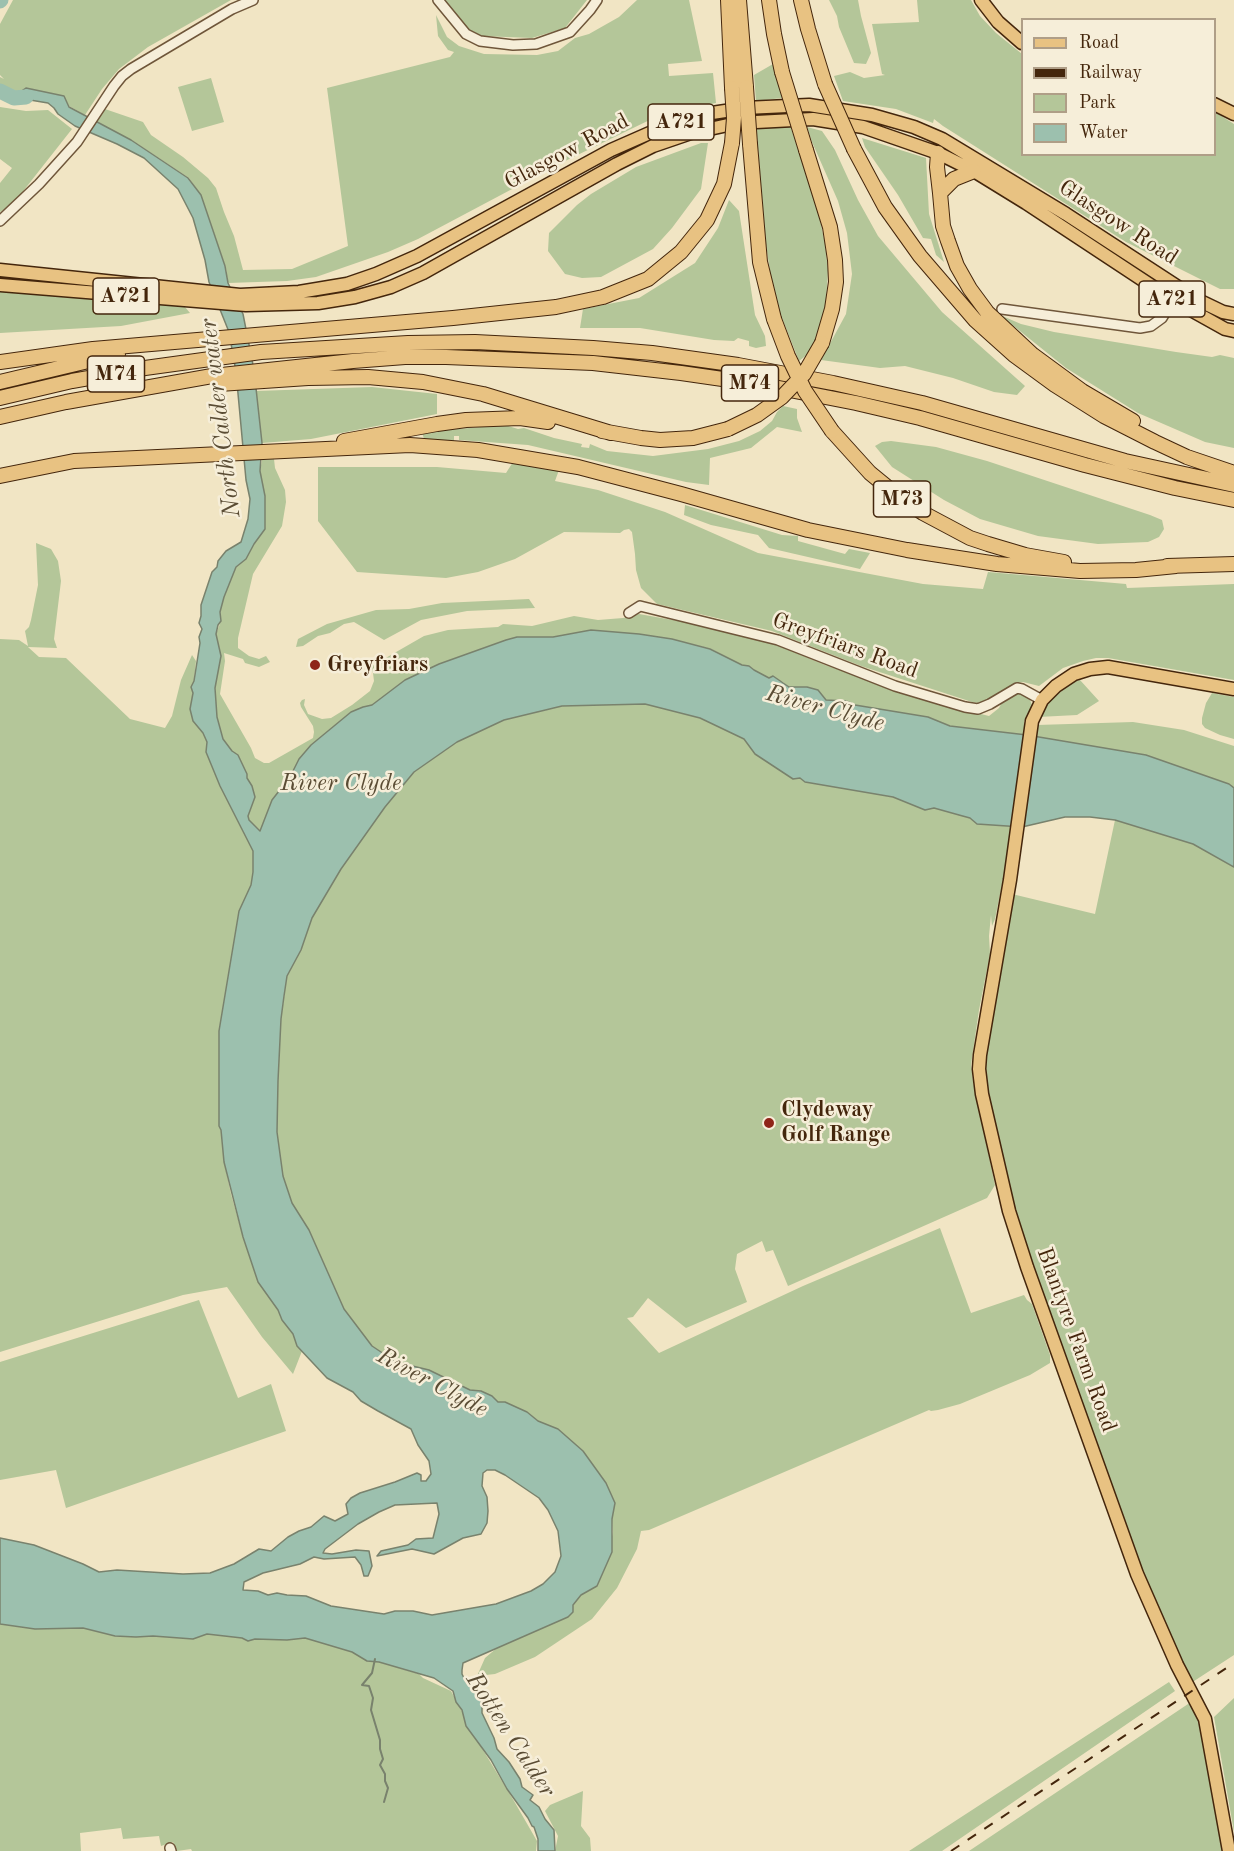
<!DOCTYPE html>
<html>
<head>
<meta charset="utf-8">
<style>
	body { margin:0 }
	#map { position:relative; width:1234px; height:1851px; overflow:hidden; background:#f1e5c4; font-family:"Old Standard TT",serif }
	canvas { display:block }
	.legend { position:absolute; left:1021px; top:18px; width:195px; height:138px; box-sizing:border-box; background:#f6eed9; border:2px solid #af9e87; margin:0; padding:8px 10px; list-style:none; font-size:18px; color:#44260c }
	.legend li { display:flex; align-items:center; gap:12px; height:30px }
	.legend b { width:30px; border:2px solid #af9e87 }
</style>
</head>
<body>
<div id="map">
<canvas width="1234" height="1851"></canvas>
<ul class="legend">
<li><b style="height:8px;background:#e8c282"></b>Road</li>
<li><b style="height:8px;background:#44260c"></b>Railway</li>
<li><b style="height:16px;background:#b4c699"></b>Park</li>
<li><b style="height:16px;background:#9cc0ae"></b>Water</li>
</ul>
</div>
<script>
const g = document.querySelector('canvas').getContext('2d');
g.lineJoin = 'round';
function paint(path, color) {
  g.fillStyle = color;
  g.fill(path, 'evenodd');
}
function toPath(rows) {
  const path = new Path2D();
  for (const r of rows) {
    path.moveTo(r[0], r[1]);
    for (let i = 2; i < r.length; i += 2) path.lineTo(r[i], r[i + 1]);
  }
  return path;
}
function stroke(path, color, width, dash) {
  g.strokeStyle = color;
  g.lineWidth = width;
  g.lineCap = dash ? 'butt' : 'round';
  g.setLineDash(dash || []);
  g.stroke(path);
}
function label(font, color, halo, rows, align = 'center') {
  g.font = font + ' "Old Standard TT",serif';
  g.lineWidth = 5;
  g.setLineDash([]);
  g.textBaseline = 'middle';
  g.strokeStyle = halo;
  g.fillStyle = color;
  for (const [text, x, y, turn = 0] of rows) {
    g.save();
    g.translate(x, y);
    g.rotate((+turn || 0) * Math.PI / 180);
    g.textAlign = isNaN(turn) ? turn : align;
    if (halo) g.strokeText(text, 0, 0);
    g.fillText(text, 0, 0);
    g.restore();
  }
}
const green = toPath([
	[13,0,231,0,148,47,119,69,102,89,85,115,69,106,64,97,26,89,18,92,3,92,0,88,0,77,4,79,0,75,0,24],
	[444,0,587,0,565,28,532,38,481,36,467,29],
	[637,0,689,0,702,61,668,64,669,76,713,73,716,103,662,114,563,162,418,239,388,252,316,277,287,281,228,283,226,268,201,195,189,178,133,141,93,121,102,108,143,122,151,135,183,157,208,178,216,188,224,212,234,236,243,270,292,269,348,246,327,88,450,57,454,52,448,50,438,36,436,15,447,37,459,46,484,54,537,55,558,51,575,38,589,34,619,17],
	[829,0,858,0,861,16,871,53,866,64,854,63,839,27,837,16],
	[917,0,971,0,980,16,996,33,1022,54,1022,154,1214,154,1215,112,1234,124,1234,289,1220,289,1126,242,943,126,934,119,933,123,896,109,843,101,834,76,850,72,864,78,885,75,882,74,872,24,919,22],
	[773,64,782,98,756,101,754,75],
	[211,78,224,122,192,131,178,87],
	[0,107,26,111,48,110,72,129,13,204,0,212,0,183,12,168,0,159],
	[790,125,817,206,825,243,828,270,826,302,818,334,808,354,799,361,780,313,771,278,766,245,757,136,757,126],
	[807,127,822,131,835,150,858,200,878,236,942,312,1025,386,1017,395,994,392,953,378,905,366,880,368,821,360,846,314,852,274,847,233,838,201,812,142],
	[862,138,926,158,929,214,944,262,936,255,931,239,923,238,898,195,865,147],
	[701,143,708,143,701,189,672,228,653,249,601,277,582,278,565,274,548,251,549,233,577,205,591,194,636,167],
	[729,200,739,211,755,315,765,336,766,346,756,348,749,346,749,341,738,338,734,341,714,340,640,328,580,328,583,309,639,298,695,263,718,228],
	[0,290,168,302,185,307,190,313,121,326,0,333],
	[1000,315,1021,324,1054,332,1176,352,1212,357,1220,355,1234,358,1234,448,1205,442,1138,413,1066,368],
	[372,387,437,394,437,414,311,439,262,443,256,391],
	[783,406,797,409,797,418,802,432,777,427,751,448,710,458,709,485,686,482,528,445,459,440,459,436,454,436,454,441,424,439,422,432,505,425,518,429,524,428,554,438,582,444,581,447,589,448,590,444,607,451,653,456,708,449,739,441,760,431,772,421,777,412],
	[891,441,936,447,987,461,1150,515,1162,520,1164,529,1159,537,1148,542,1098,544,1038,536,980,519,944,500,892,467,875,446,882,442],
	[274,459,275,468,285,490,286,502,282,526,253,574,238,638,238,648,249,656,259,659,266,656,270,662,259,667,245,663,243,659,224,653,225,661,220,694,251,748,255,758,264,763,269,763,313,738,314,732,313,726,301,707,300,703,302,700,305,699,304,705,308,714,322,719,331,718,352,705,370,691,374,681,373,673,370,667,424,636,448,630,498,627,503,624,532,626,574,616,598,620,623,618,639,614,729,630,779,646,825,665,925,700,989,716,999,708,1003,700,1014,693,1020,692,1028,695,1032,705,1026,720,1024,721,1027,735,950,726,928,717,855,705,846,701,826,700,818,690,807,687,789,687,783,682,769,678,754,670,749,666,742,665,711,649,672,639,517,637,506,640,439,664,405,680,372,705,363,707,351,712,311,745,299,759,290,777,272,800,261,831,249,820,248,816,255,797,252,786,247,778,247,774,238,755,232,751,223,739,217,717,215,688,221,656,216,634,221,621,220,612,224,597,236,567,246,559,254,544,265,529,265,496,260,471,262,460],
	[513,462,559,470,555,481,598,490,665,512,758,553,923,584,983,589,988,572,1126,584,1127,588,1234,584,1234,680,1108,658,1096,658,1083,661,1063,668,1039,686,1023,682,1017,683,988,700,978,703,972,702,861,666,772,631,657,604,641,588,636,570,635,554,632,532,629,529,624,530,620,533,564,532,515,559,478,572,446,578,357,572,318,521,318,467,437,467,506,473],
	[685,505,782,535,798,536,798,541,845,554,849,549,870,553,860,569,769,548,758,535,711,525,684,515],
	[36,543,51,549,58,561,61,581,54,639,57,648,28,647,39,657,66,658,130,719,165,728,172,716,181,680,192,655,196,661,194,681,191,687,193,693,190,709,203,733,207,742,206,752,220,786,253,851,253,872,251,885,239,912,219,1031,219,1126,221,1130,224,1162,231,1194,243,1237,258,1282,278,1310,282,1320,293,1334,297,1346,302,1351,293,1374,262,1337,227,1287,183,1295,0,1352,0,639,19,640,28,646,25,631,29,627,31,620,38,585],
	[529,599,535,608,467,611,421,620,384,640,354,622,344,624,330,633,318,636,303,646,296,647,298,639,327,624,376,610,409,609,442,603],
	[1080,680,1099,701,1077,715,1038,717,1048,702,1073,682],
	[1212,693,1234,697,1234,739,1220,735,1205,728,1202,724,1202,718,1206,703],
	[645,704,700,718,744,739,755,754,793,779,800,778,805,782,893,797,925,810,934,808,959,815,970,818,978,824,1014,825,995,919,992,926,991,915,989,936,990,954,979,1010,971,1065,973,1081,995,1185,987,1198,788,1286,773,1250,766,1252,762,1241,737,1254,735,1269,747,1302,686,1328,648,1298,633,1317,627,1318,659,1353,803,1286,940,1228,971,1313,1024,1295,1027,1300,1032,1304,1050,1355,1050,1363,1030,1375,960,1404,938,1410,931,1411,929,1410,649,1530,641,1531,637,1549,617,1588,592,1619,535,1657,495,1674,477,1676,485,1658,498,1647,568,1617,573,1605,581,1595,597,1586,605,1568,613,1532,612,1519,615,1503,606,1483,583,1451,558,1429,538,1421,527,1412,505,1402,498,1402,492,1396,481,1391,470,1390,429,1370,396,1362,372,1346,344,1309,309,1230,292,1203,283,1176,277,1132,277,1099,281,1019,287,976,301,950,312,918,341,869,385,807,414,772,457,742,504,720,563,706],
	[1133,722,1184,730,1234,746,1234,788,1229,784,1034,736,1037,725],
	[1115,820,1193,844,1234,867,1234,1655,1191,1683,1151,1597,1034,1275,1014,1209,987,1091,984,1069,1012,894,1095,914],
	[199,1300,238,1398,271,1384,286,1431,66,1508,56,1470,0,1480,0,1362],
	[0,1624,35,1629,83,1628,115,1636,136,1637,153,1636,193,1639,207,1634,242,1638,248,1641,255,1639,287,1640,305,1638,352,1652,367,1661,379,1662,419,1674,423,1678,451,1691,480,1745,514,1801,537,1841,536,1851,192,1851,191,1849,177,1851,173,1842,161,1846,159,1836,123,1839,121,1828,80,1833,81,1851,0,1851],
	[1169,1682,1175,1691,942,1851,909,1851],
	[1234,1698,1234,1832,1214,1717],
	[1191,1702,1199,1714,1224,1851,969,1851],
	[583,1791,581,1826,590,1838,591,1851,555,1851,558,1836,545,1811,550,1805]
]);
const water = toPath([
	[26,88,64,96,69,107,131,140,188,178,201,195,225,266,228,283,243,314,254,370,262,443,260,471,265,496,265,529,254,544,246,559,236,567,224,597,220,612,221,621,218,625,216,634,221,656,215,688,217,717,223,739,232,751,238,755,247,774,247,778,252,786,255,797,248,816,249,820,260,831,272,800,290,777,299,759,311,745,351,712,363,707,372,705,405,680,439,664,506,640,517,637,553,637,591,630,639,634,672,639,710,649,742,665,749,666,754,670,769,678,773,676,789,687,807,687,818,690,826,700,846,701,855,705,928,717,950,726,1027,735,1146,755,1229,784,1234,788,1234,867,1193,844,1115,820,1090,817,1065,817,1022,827,977,824,970,818,959,815,934,808,925,810,893,797,805,782,800,778,793,779,755,754,744,739,700,718,645,704,562,706,504,720,457,742,414,772,385,807,341,869,312,918,301,950,287,976,284,996,281,1019,278,1081,277,1132,283,1176,292,1203,309,1230,344,1309,372,1346,396,1362,429,1370,470,1390,481,1391,492,1396,498,1402,505,1402,527,1412,538,1421,558,1429,583,1451,606,1483,615,1503,612,1519,612,1552,597,1586,581,1595,573,1605,573,1612,568,1617,463,1663,462,1670,462,1674,466,1682,478,1691,482,1704,482,1713,494,1738,497,1749,509,1762,520,1779,522,1787,533,1795,530,1800,539,1807,545,1819,554,1830,555,1851,538,1851,538,1839,534,1827,532,1826,528,1818,507,1789,491,1760,466,1726,462,1710,456,1702,453,1691,434,1678,379,1662,367,1661,352,1652,305,1638,287,1640,255,1639,248,1641,242,1638,207,1634,193,1639,153,1636,136,1637,115,1636,83,1628,35,1629,0,1624,0,1538,34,1545,83,1564,99,1572,117,1570,183,1574,210,1573,234,1564,259,1549,271,1551,288,1537,299,1531,311,1527,324,1516,335,1521,348,1514,346,1504,351,1498,360,1493,395,1482,417,1473,421,1475,421,1481,426,1481,431,1474,429,1461,418,1445,411,1429,378,1411,361,1401,353,1392,327,1378,297,1346,293,1334,282,1320,278,1310,258,1282,243,1237,224,1162,221,1130,219,1126,219,1031,239,911,251,885,253,872,253,851,220,786,206,752,207,742,203,733,193,721,190,709,193,693,191,687,194,681,200,643,199,637,202,629,199,623,201,616,201,605,212,572,217,567,218,561,226,551,241,542,248,519,250,499,246,480,236,372,229,332,209,282,205,260,193,218,178,189,144,158,117,144,75,126,58,114,54,108,48,103,30,100,14,103,5,92,20,92,26,88],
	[487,1470,495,1470,505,1475,539,1498,548,1510,558,1531,561,1556,555,1572,543,1584,531,1591,496,1604,432,1615,413,1611,395,1611,384,1614,331,1606,306,1596,287,1595,277,1593,268,1595,258,1591,243,1590,244,1582,263,1573,300,1564,314,1557,324,1559,355,1557,361,1565,364,1576,368,1576,372,1566,369,1551,356,1550,332,1554,323,1553,325,1549,358,1524,379,1512,395,1505,437,1503,439,1514,433,1538,416,1539,408,1545,381,1551,377,1556,412,1549,434,1554,463,1538,481,1534,487,1523,488,1511,487,1497,482,1486,483,1473,487,1470]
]);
const stream = toPath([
	[375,1659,372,1673,362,1685,369,1686,373,1698,371,1710,380,1740,380,1749,383,1759,380,1765,385,1774,385,1781,388,1788,384,1802]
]);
const river = toPath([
	[0,1,1,0],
	[0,91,14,98,26,97]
]);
const minor = toPath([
	[438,0,466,34,480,41,513,45,536,44,570,32,590,10,597,0],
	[0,221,39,184,77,142,114,86,122,76,131,69,232,9,253,0],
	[1002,309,1140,328,1151,326,1162,318,1180,288],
	[629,613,640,606,778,640,895,686,965,707,978,709,990,704,1017,688,1022,689,1042,700],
	[170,1848,171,1851]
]);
const major = toPath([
	[981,0,998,22,1022,43],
	[1214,104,1234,114],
	[0,270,240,295,299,292,347,284,376,274,417,256,611,150,661,128,712,113,745,108,809,105,872,115,914,127,942,139,1066,214,1198,300,1223,312,1234,314],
	[0,285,246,305,318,303,355,297,391,287,423,273,617,164,653,146,691,133,737,123,813,119,863,127,938,153,974,171,1026,203,1173,300,1225,329,1234,331],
	[1229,1851,1205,1719,1177,1665,1137,1574,1027,1267,1009,1211,982,1094,979,1069,980,1055,1010,880,1032,721,1042,700,1056,686,1074,674,1090,669,1108,667,1234,689]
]);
const highway = toPath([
	[728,0,732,88],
	[739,0,746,87],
	[769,0,774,34,782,72],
	[801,0,808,29,825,84],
	[750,144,760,262,774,319],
	[854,149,885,207,920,256,975,320,1014,355,1055,385,1104,416,1155,442,1187,457,1234,473],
	[806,150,830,227,835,260,836,282,832,309,822,343],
	[938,153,937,167,940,193],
	[974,171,954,179,940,193,943,226,948,241,957,266,970,289,987,312,1033,355,1082,391,1133,421],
	[0,362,93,349,453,318,556,307,603,297,648,279,681,252,707,220,724,184,732,143],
	[0,382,118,354],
	[219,384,308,378,368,377,423,382,483,394,611,433],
	[0,398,72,381,145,368,261,352,408,343,475,342,593,348,652,353,738,365,833,383,922,403,1125,461,1234,485],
	[0,417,66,402,212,376,353,361,405,357,446,357,593,363,681,373,764,385,856,403,920,418,1085,465,1175,488,1234,500],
	[602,431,641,438,660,440,693,438,728,429],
	[832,431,870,473,903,500,923,513,970,538,988,544,1025,555,1064,562],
	[344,441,437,424,466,420,520,418,548,422],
	[0,476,74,461,410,445,478,450,578,467,681,494,808,530,907,550,997,564,1080,571,1136,570,1176,566],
	[1167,566,1234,564]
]);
const rail = toPath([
	[951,1851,1234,1663]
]);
const highwayBridge = toPath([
	[782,72,806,150],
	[825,84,854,149],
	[746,87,750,144],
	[732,143,734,118,732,88],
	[774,319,788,356,805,391,832,431],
	[728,429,757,415,782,397,804,374,822,343]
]);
const markers = [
	[315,665,6,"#8f2418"],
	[769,1123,6,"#8f2418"]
];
const shields = [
	[681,122,66],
	[126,296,66],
	[1172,299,66],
	[116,374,57],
	[750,383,57],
	[902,499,57]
];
const shieldNames = [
	["A721",681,122],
	["A721",126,296],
	["A721",1172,299],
	["M74",116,374],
	["M74",750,383],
	["M73",902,499]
];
const streetNames = [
	["Glasgow Road",567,152,-28],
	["Glasgow Road",1118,223,33],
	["Greyfriars Road",845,646,20],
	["Blantyre Farm Road",1076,1340,70]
];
const poiNames = [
	["Greyfriars",327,665],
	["Clydeway",781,1110],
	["Golf Range",781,1135]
];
const waterNames = [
	["North Calder water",221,418,-97],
	["River Clyde",825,709,15],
	["River Clyde",341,784],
	["River Clyde",432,1383,28],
	["Rotten Calder",510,1735,57]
];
paint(green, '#b4c699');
paint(water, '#9cc0ae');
stroke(water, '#79826d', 1.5);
stroke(stream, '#79826d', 2);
stroke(river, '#9cc0ae', 15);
stroke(minor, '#6f563a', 12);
stroke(major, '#44260c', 15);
stroke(highway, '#44260c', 16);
stroke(minor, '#f6eed9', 9);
stroke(major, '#e8c282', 12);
stroke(highway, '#e8c282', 14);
stroke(rail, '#44260c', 2, [10, 10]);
stroke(highwayBridge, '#44260c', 16, []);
stroke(highwayBridge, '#e8c282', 14);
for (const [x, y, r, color] of markers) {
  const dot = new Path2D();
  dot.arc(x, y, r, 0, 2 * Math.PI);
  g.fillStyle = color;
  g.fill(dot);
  stroke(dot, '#f6eed9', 2);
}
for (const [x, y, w] of shields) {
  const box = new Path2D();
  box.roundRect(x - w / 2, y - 18, w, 36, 4.5);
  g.fillStyle = '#f6eed9';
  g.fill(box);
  stroke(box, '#44260c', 1.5);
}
label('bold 21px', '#44260c', null, shieldNames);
label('22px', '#44260c', '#f6eed9', streetNames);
label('bold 22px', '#44260c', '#f6eed9', poiNames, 'left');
label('italic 24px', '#5a4c34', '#f6eed9', waterNames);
</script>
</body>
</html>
